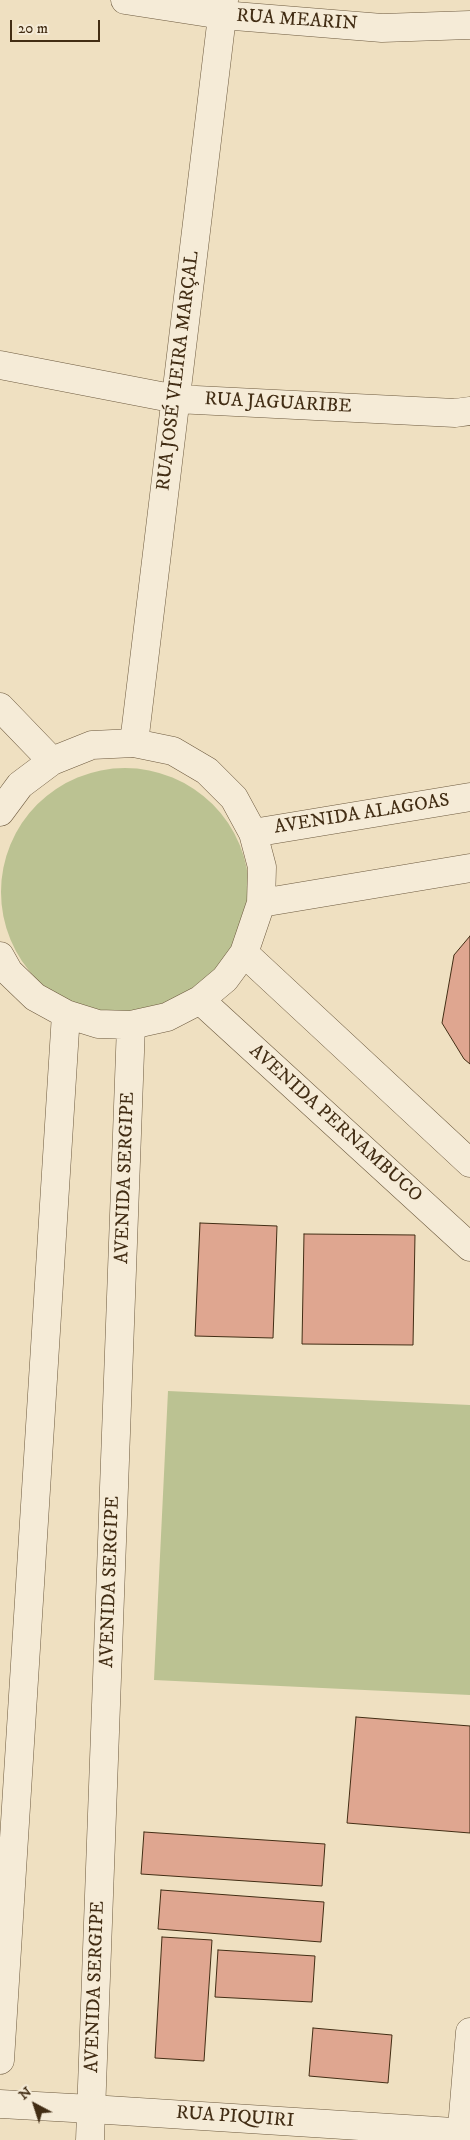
<!DOCTYPE html>
<html>
<head>
<meta charset="utf-8">
<style>
	body { margin:0 }
	#map { position:relative; width:470px; height:2140px; overflow:hidden; background:#efe0c1; font-family:"IM FELL DW Pica",serif }
	canvas { display:block }
	.north { position:absolute; left:10px; top:2080px; width:50px; height:50px; -webkit-text-stroke:4px #f5ebd7; paint-order:stroke; rotate:320deg; font-size:14px; font-weight:700; line-height:20px; text-align:center; color:#422d14 }
	.north::after { content:''; display:block; margin:auto; width:18px; height:22px; background:#422d14; clip-path:polygon(50% 0,100% 100%,50% 72%,0 100%) }
	.scale { position:absolute; left:10px; top:20px; width:90px; height:22px; box-sizing:border-box; border:2px solid #422d14; border-top:0; padding-left:6px; font-size:15px; line-height:18px; white-space:nowrap; color:#422d14; -webkit-text-stroke:4px #f5ebd7; paint-order:stroke }
</style>
</head>
<body>
<div id="map">
<canvas width="470" height="2140"></canvas>
<div class="north">N</div>
<div class="scale">20 m</div>
</div>
<script>
const g = document.querySelector('canvas').getContext('2d');
g.lineJoin = 'round';
function paint(path, color) {
  g.fillStyle = color;
  g.fill(path, 'evenodd');
}
function toPath(rows) {
  const path = new Path2D();
  for (const r of rows) {
    if (r.length === 3) {
      path.moveTo(r[0] + r[2], r[1]);
      path.arc(r[0], r[1], r[2], 0, 2 * Math.PI);
      continue;
    }
    path.moveTo(r[0], r[1]);
    for (let i = 2; i < r.length; i += 2) path.lineTo(r[i], r[i + 1]);
  }
  return path;
}
function stroke(path, color, width, dash) {
  g.strokeStyle = color;
  g.lineWidth = width;
  g.lineCap = dash ? 'butt' : 'round';
  g.setLineDash(dash || []);
  g.stroke(path);
}
function label(font, color, halo, rows, align = 'center') {
  g.font = font + ' "IM FELL DW Pica",serif';
  g.lineWidth = 5;
  g.setLineDash([]);
  g.textBaseline = 'middle';
  g.strokeStyle = halo;
  g.fillStyle = color;
  for (const [text, x, y, turn = 0] of rows) {
    g.save();
    g.translate(x, y);
    g.rotate((+turn || 0) * Math.PI / 180);
    g.textAlign = isNaN(turn) ? turn : align;
    if (halo) g.strokeText(text, 0, 0);
    g.fillText(text, 0, 0);
    g.restore();
  }
}
const green = toPath([
	[125,892,124],
	[168,1391,470,1405,470,1695,154,1680]
]);
const building = toPath([
	[470,936,470,1064,464,1059,442,1023,454,955,470,936],
	[200,1223,277,1226,273,1338,195,1336,200,1223],
	[304,1234,415,1235,413,1345,302,1344,304,1234],
	[356,1717,470,1726,470,1833,347,1823,356,1717],
	[144,1832,325,1844,322,1886,141,1874,144,1832],
	[161,1890,324,1902,321,1942,158,1929,161,1890],
	[162,1937,212,1940,204,2061,155,2058,162,1937],
	[218,1950,315,1956,312,2002,215,1997,218,1950],
	[313,2028,392,2035,388,2083,309,2076,313,2028]
]);
const minor = toPath([
	[125,0,222,15,382,28,470,25],
	[0,365,176,399,455,413,470,411],
	[134,743,224,0],
	[91,2109,470,2133],
	[461,2140,470,2032]
]);
const tertiary = toPath([
	[0,707,52,761],
	[0,812,20,785,52,761,92,745,134,743,173,751,207,771,234,798,253,833,262,867,261,903,244,953,225,979,200,1000,167,1017,131,1025,98,1024,66,1014,35,997,9,972,0,956],
	[253,833,470,797],
	[261,903,470,868],
	[244,953,470,1163],
	[200,1000,470,1247],
	[0,2060,66,1014],
	[0,2104,91,2109],
	[90,2140,131,1025]
]);
const streetNames = [
	["RUA MEARIN",297,21,4],
	["RUA JOSÉ VIEIRA MARÇAL",179,371,-83],
	["RUA JAGUARIBE",278,404,3],
	["AVENIDA ALAGOAS",362,815,-9],
	["AVENIDA PERNAMBUCO",335,1124,42],
	["AVENIDA SERGIPE",126,1178,-88],
	["AVENIDA SERGIPE",111,1582,-88],
	["AVENIDA SERGIPE",96,1987,-88],
	["RUA PIQUIRI",235,2118,4]
];
paint(green, '#bbc292');
paint(building, '#dfa690');
stroke(building, '#422d14', 1);
stroke(minor, '#6d5a3f', 29);
stroke(tertiary, '#6d5a3f', 29);
stroke(minor, '#f5ebd7', 28);
stroke(tertiary, '#f5ebd7', 28);
label('19px', '#422d14', '#f5ebd7', streetNames);
</script>
</body>
</html>
